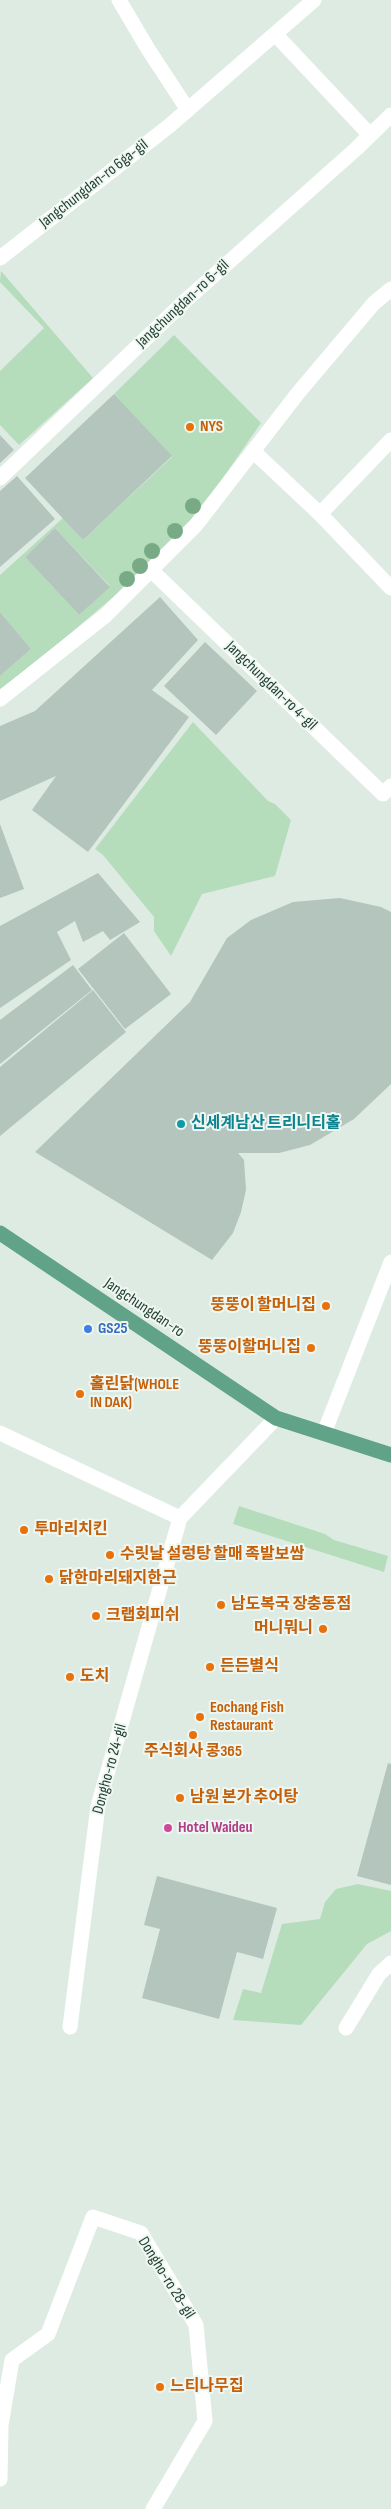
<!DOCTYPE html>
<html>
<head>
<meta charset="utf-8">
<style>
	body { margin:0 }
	canvas { display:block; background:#deebe3 }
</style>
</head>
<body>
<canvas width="391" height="2509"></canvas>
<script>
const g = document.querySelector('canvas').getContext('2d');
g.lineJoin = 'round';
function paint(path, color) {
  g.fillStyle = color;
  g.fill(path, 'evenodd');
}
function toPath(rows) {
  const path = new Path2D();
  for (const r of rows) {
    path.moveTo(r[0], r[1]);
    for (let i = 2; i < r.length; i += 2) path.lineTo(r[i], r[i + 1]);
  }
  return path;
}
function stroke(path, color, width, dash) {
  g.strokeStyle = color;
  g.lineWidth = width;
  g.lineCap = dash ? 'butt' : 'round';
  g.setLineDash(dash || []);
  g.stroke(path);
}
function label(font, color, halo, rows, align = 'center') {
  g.font = font + ' "Sofia Sans Condensed","Noto Sans KR",sans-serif';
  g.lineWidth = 4;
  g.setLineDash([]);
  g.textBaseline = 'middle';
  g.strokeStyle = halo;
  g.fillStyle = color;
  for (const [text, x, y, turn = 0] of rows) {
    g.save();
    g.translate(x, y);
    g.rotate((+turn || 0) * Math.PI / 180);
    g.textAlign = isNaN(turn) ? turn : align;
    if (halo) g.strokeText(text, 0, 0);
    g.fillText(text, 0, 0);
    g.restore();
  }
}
const green = toPath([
	[1,271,93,378,19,445,0,425,0,371,44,328,0,282],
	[174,335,261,423,195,518,125,587,34,664,0,689,0,676,31,649,0,612,0,575,63,518,83,540,172,457,114,394],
	[55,528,110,586,79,615,25,557],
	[193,722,268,801,275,804,291,820,275,876,202,894,171,956,154,931,154,917,103,855,95,849],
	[239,1506,325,1534,334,1540,388,1556,384,1572,233,1524],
	[358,1884,391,1891,391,1931,367,1944,301,2025,233,2020,243,1989,261,1993,282,1924,320,1919,325,1902,336,1889]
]);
const building = toPath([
	[114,394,172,456,83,540,25,478],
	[0,435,14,450,0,463],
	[17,476,55,519,0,567,0,491],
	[55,528,110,587,79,615,25,557],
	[160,597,198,640,152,690,189,717,88,852,32,810,56,776,0,801,0,726,35,711],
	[0,612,31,649,0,676],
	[205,642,257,691,216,735,164,686],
	[0,824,24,889,0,898],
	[98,873,140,922,110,940,103,931,83,942,75,921,57,932,71,960,0,1008,0,926],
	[340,898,381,907,391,912,391,1084,354,1119,310,1145,279,1153,238,1153,244,1160,246,1190,241,1212,233,1233,212,1260,35,1152,190,1002,227,938,251,920,293,902],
	[124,933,171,994,125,1029,78,969],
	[73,965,92,990,0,1064,0,1020],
	[93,990,126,1032,0,1136,0,1067],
	[388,1763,391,1764,391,1885,357,1876],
	[157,1876,277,1908,263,1959,237,1952,219,2019,142,1998,160,1929,144,1925]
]);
const minor = toPath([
	[119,0,148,49,188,110],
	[275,34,370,135],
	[0,258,169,126,314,0],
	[253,451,320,514,391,588],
	[0,478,185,301,356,149,391,115],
	[320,514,391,440],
	[151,570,383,794,391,786],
	[0,699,106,615,196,525,298,393,374,303,391,289],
	[0,1433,180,1518],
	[324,1433,391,1262],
	[70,2027,98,1806,180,1518,276,1418],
	[346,2028,379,1974,391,1963],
	[12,2360,48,2334,93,2217,141,2233,196,2325,205,2421,153,2509],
	[0,2479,1,2425,12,2360]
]);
const major = toPath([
	[0,1233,276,1418,391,1455]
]);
const trees = [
	[193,506],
	[175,531],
	[152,551],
	[140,566],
	[127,579]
];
const markers = [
	[190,427,5,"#e8710a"],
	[181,1124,5,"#0f9aa8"],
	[326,1306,5,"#e8710a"],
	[88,1329,5,"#3f7fe0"],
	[311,1348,5,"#e8710a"],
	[80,1394,5,"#e8710a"],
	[24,1530,5,"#e8710a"],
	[110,1555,5,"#e8710a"],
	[49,1579,5,"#e8710a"],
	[221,1605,5,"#e8710a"],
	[96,1616,5,"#e8710a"],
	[323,1629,5,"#e8710a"],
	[210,1667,5,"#e8710a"],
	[70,1677,5,"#e8710a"],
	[200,1717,5,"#e8710a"],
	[193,1735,5,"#e8710a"],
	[180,1798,5,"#e8710a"],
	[168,1828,5,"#d1479c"],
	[160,2387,5,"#e8710a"]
];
const streetNames = [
	["Jangchungdan-ro 6ga-gil",94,184,-38],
	["Jangchungdan-ro 6-gil",183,304,-43],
	["Jangchungdan-ro 4-gil",271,686,44],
	["Jangchungdan-ro",144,1308,34],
	["Dongho-ro 24-gil",110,1769,-75],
	["Dongho-ro 28-gil",166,2278,58]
];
const foodNames = [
	["NYS",200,427],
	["뚱뚱이 할머니집",316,1306,"right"],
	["뚱뚱이할머니집",301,1348,"right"],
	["홀린닭(WHOLE",90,1385],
	["IN DAK)",90,1403],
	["투마리치킨",34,1530],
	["수릿날 설렁탕 할매 족발보쌈",120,1555],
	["닭한마리돼지한근",59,1579],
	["남도복국 장충동점",231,1605],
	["크랩회피쉬",106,1616],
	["머니뭐니",313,1629,"right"],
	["든든별식",220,1667],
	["도치",80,1677],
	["Eochang Fish",210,1708],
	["Restaurant",210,1726],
	["주식회사 콩365",193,1752,"center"],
	["남원 본가 추어탕",190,1798],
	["느티나무집",170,2387]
];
const cultureNames = [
	["신세계남산 트리니티홀",191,1124]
];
const shopNames = [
	["GS25",98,1329]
];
const hotelNames = [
	["Hotel Waideu",178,1828]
];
paint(green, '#b5ddbb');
paint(building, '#b3c5bc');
stroke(minor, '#fff', 15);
stroke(major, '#60a388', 15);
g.fillStyle = '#79aa86';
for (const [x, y] of trees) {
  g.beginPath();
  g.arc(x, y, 8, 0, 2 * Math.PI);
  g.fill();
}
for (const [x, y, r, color] of markers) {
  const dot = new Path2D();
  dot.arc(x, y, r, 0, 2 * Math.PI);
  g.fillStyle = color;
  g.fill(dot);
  stroke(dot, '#eff7f2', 2);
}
label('16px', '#1f3b2f', '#eff7f2', streetNames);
label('bold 16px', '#c56008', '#eff7f2', foodNames, 'left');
label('bold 16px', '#0d838f', '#eff7f2', cultureNames, 'left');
label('bold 16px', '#366cbe', '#eff7f2', shopNames, 'left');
label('bold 16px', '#b23c85', '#eff7f2', hotelNames, 'left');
</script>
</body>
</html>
